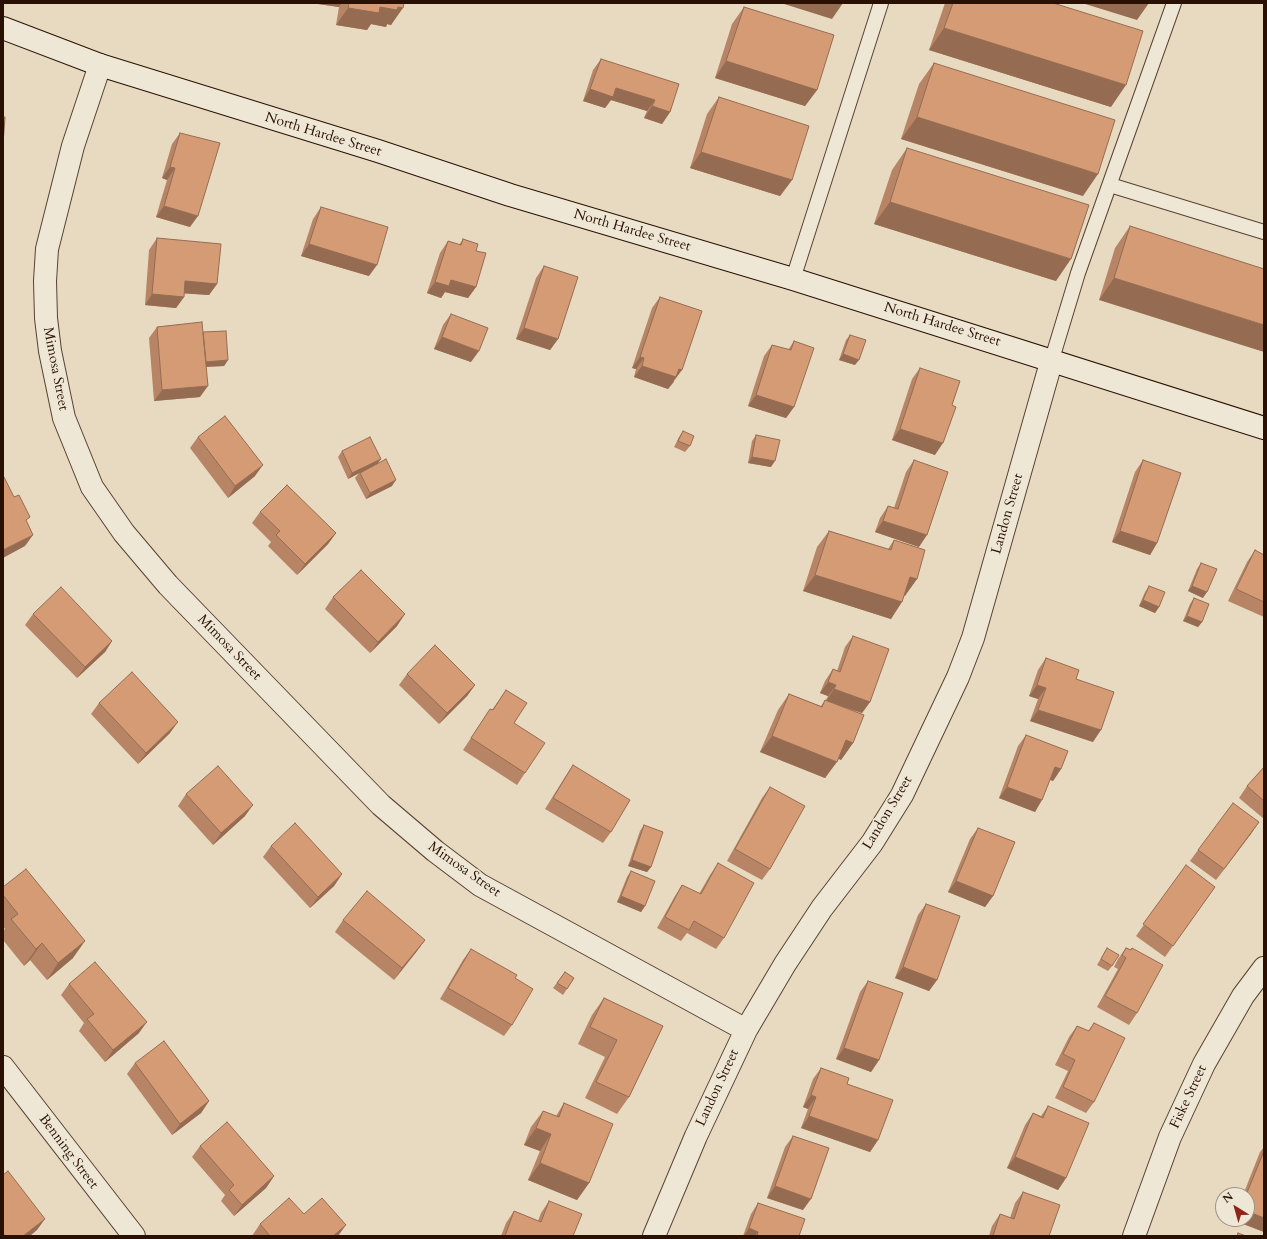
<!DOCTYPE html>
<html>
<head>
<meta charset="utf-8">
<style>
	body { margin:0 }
	#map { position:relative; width:1267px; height:1239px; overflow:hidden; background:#e7dac0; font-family:Cardo,serif }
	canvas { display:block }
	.frame { position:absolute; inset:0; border:4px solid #291002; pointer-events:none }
	.north { position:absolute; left:1215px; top:1187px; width:40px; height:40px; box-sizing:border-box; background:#efe7d6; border:1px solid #a09181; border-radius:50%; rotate:323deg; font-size:11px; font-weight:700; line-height:16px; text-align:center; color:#291002 }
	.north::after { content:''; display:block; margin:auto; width:14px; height:18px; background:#8f2418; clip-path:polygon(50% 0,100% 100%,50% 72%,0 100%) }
</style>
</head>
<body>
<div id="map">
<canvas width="1267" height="1239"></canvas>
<div class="frame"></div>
<div class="north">N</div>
</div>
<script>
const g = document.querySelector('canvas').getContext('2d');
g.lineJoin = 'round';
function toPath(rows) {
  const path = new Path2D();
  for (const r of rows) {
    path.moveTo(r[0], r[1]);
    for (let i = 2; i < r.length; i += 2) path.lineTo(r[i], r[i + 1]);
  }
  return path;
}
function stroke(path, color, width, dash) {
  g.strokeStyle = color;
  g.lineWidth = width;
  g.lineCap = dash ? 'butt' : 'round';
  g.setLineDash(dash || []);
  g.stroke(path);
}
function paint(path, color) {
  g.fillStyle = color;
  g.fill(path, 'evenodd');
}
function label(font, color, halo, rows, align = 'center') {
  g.font = font + ' Cardo,serif';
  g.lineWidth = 3.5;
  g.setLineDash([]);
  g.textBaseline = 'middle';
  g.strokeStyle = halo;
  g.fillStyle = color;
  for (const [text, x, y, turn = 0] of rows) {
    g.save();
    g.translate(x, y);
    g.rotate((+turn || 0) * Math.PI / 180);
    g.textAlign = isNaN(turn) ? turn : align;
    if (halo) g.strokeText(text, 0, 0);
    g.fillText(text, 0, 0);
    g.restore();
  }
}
const lane = toPath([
	[1110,185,1264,232],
	[793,279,881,3],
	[1052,359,1078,273,1174,3]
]);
const street = toPath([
	[100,65,73,146,47,249,45,281,46,318,50,351,64,418,92,487,124,533,168,585,381,805,435,851,480,885,746,1030],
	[3,1067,134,1236],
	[654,1236,696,1136,746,1030,785,964,822,908,872,843,902,795,958,677,973,638,1052,359],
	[1134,1236,1170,1137,1204,1064,1243,996,1264,968]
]);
const secondary = toPath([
	[3,28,100,65,378,151,510,195,793,279,1264,428]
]);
const wall = toPath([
	[318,3,404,3,391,25,387,24,386,27,371,24,367,30,336,25,339,7,318,4],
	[945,3,1053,3,1111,107,929,50],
	[744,7,817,90,805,106,715,78,732,24],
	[601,59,670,112,662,124,644,118,647,111,611,100,605,108,583,101,593,70],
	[934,63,1083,196,901,139,919,84],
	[719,97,792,180,780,196,690,168,707,114],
	[180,133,190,227,156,217,167,180,162,178,172,144],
	[907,148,1056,281,874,224,892,170],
	[321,207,369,276,301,256,313,219],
	[1130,226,1264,269,1099,300,1115,248],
	[157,238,217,284,209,295,184,293,184,297,176,308,145,305,149,250],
	[463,239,476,251,476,287,468,298,445,292,441,298,427,293,440,253,448,241,459,245],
	[544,266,558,339,550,350,516,339,536,278],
	[660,297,674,382,668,389,634,377,636,369,632,368,652,308],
	[451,314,471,362,434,349,443,325],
	[157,327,203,332,228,360,224,366,206,367,200,397,154,401,149,338],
	[850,335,855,365,839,360,846,340],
	[794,341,794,407,786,418,748,406,764,356,772,345,788,350],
	[920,368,935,455,892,440,912,379],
	[683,431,690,446,685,452,674,447,679,437],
	[756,435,771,467,748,463,752,441],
	[198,437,255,476,228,498,190,448],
	[342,451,381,459,377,464,392,486,366,499,355,478,359,473,348,479,338,457],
	[914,460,919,547,875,532,880,518,888,506,894,508,906,472],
	[1143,460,1157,543,1150,555,1112,542,1135,472],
	[260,512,336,533,328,544,297,575,268,546,271,542,252,523],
	[829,531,888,549,894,540,917,579,904,596,891,619,803,591,817,547],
	[1255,550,1264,555,1264,617,1228,601,1247,562],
	[1201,563,1203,598,1188,591,1197,569],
	[1149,586,1159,607,1155,613,1139,606,1145,592],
	[333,597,397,626,370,653,325,609],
	[1194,598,1202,622,1198,627,1183,621,1190,604],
	[33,614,112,641,105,652,77,678,25,625],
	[853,636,870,702,862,713,846,708,853,743,841,760,838,758,825,778,760,752,778,710,789,694,821,706,825,700,826,700,828,696,820,693,825,681,833,669,837,671,845,647],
	[1046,658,1076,679,1093,742,1030,721,1038,699,1029,696,1038,670],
	[407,674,475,685,467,696,439,724,399,685],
	[506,690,525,773,517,785,463,750,490,709,492,710],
	[99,703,170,733,138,764,91,714],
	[1026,735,1061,769,1053,781,1050,780,1035,812,999,798,1018,746],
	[573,765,611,832,603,843,545,809,565,777],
	[1264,767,1264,819,1239,798,1247,786],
	[770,787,770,869,762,880,727,861,762,798],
	[186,794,245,816,213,845,178,806],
	[1259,822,1216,880,1190,861,1198,850],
	[644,825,651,867,647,872,628,866,640,831],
	[978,828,993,896,985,907,948,892,970,839],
	[271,846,342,874,334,886,310,908,263,857],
	[718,863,724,938,716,949,687,933,681,941,657,928,675,896,682,885,699,894,710,875],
	[1186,865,1215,887,1165,957,1136,936],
	[631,871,645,906,641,912,617,902,627,877],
	[3,887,73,958,47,980,30,960,24,966,3,940,3,931,5,929,3,926],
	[926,904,937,980,929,991,895,978,918,915],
	[343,920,425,940,417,951,394,980,335,932],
	[1107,948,1112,966,1108,971,1097,965],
	[1126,948,1130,950,1132,948,1137,1013,1129,1025,1097,1007,1118,969,1114,967,1118,959],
	[471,949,515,978,512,1025,504,1036,440,999,463,960],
	[565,972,574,978,563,995,553,988],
	[868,981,879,1060,871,1072,836,1059,860,992],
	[69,984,139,1033,105,1062,79,1031,84,1023,61,995],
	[604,998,663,1026,629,1097,617,1114,585,1098,605,1057,578,1044,592,1015],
	[1094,1023,1094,1102,1086,1113,1055,1098,1068,1071,1055,1065,1069,1037,1077,1026,1088,1031],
	[135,1063,209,1101,201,1113,172,1135,127,1074],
	[821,1068,847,1084,878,1140,870,1152,801,1128,808,1109,803,1107,813,1079],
	[564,1103,589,1183,577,1200,528,1180,540,1151,524,1145,531,1127,543,1111,556,1116],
	[1048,1106,1066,1178,1058,1190,1007,1168,1025,1125,1033,1113,1041,1116],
	[793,1136,803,1210,767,1198,785,1147],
	[200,1146,274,1176,266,1188,234,1216,221,1201,225,1195,192,1157],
	[1264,1147,1264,1232,1233,1220,1233,1219,1247,1219,1247,1195,1243,1195,1260,1152],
	[1023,1192,1049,1236,989,1236,992,1226,1000,1214,1010,1218,1015,1203],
	[549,1201,573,1236,501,1236,506,1223,514,1211,538,1221,541,1213],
	[758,1203,799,1236,743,1236,751,1214],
	[304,1214,338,1236,252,1236,260,1224]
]);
const shadedWall = toPath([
	[319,3,342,3,339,7,318,4],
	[781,3,843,3,832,19],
	[1082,3,1149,3,1137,20],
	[380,7,398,7,403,8,391,25,387,24,386,27,371,24,367,30,336,25,348,8],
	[944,28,1126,85,1111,107,929,50],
	[726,61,817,90,805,106,715,78],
	[616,88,655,100,647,111,611,100,605,108,583,101,590,89],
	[652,106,670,112,662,124,644,118],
	[917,117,1098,174,1083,196,901,139],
	[701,152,792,180,780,196,690,168],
	[170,167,175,168,167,180,162,178],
	[890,202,1071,259,1056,281,874,224],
	[164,206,198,216,190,227,156,217],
	[309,244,377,265,369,276,301,256],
	[1114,278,1264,325,1264,352,1099,300],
	[451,280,476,287,468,298,445,292,441,298,427,293,435,282],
	[185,281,217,284,209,295,177,293],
	[152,294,184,297,176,308,145,305],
	[524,328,558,339,550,350,516,339],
	[442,337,479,351,471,362,434,349],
	[843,354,859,360,855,365,839,360],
	[640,357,644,358,636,369,632,368],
	[228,360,224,366,199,367,203,362],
	[642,366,679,369,682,370,668,389,634,377],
	[208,386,200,397,154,401,162,390],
	[756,395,794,407,786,418,748,406],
	[900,429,943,443,935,455,892,440],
	[752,457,775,461,771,467,748,463],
	[381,459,377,464,348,479,352,473],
	[263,465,255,476,228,498,235,486],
	[396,480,392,486,366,499,370,493],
	[883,521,927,535,919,547,875,532],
	[1120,531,1157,543,1150,555,1112,542],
	[336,533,328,544,297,575,305,564],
	[33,535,25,546,3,558,3,550],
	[815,575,902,602,891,619,803,591],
	[910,577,917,579,905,596,899,594],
	[1192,586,1207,592,1203,598,1188,591],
	[1143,600,1159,607,1155,613,1139,606],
	[405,614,397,626,370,653,378,642],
	[1187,616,1202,622,1198,627,1183,621],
	[112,641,105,652,77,678,85,667],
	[828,682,836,685,828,696,820,693],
	[475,685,467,696,439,724,447,713],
	[1037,685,1046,688,1038,699,1029,696],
	[834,689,870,702,862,713,826,701],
	[1038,710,1101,730,1093,742,1030,721],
	[178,722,170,733,138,764,146,753],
	[772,736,837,762,825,778,760,752],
	[846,740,853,743,841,760,834,757],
	[1055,767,1061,769,1053,781,1047,778],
	[1007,787,1042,800,1035,812,999,798],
	[253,805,245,816,213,845,221,833],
	[1259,822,1251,834,1216,880,1224,869],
	[632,860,651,867,647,872,628,866],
	[342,874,334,886,310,908,318,897],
	[956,881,993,896,985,907,948,892],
	[621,896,645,906,641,912,617,902],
	[425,940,417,951,394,980,402,968],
	[85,941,73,958,47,980,58,963],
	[42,943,30,960,24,966,36,949],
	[903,967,937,980,929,991,895,978],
	[147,1022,139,1033,105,1062,113,1050],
	[844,1048,879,1060,871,1072,836,1059],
	[811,1095,816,1097,808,1109,803,1107],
	[209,1101,201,1113,172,1135,180,1124],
	[809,1116,878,1140,870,1152,801,1128],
	[536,1128,551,1134,540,1151,524,1145],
	[1015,1157,1066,1178,1058,1190,1007,1168],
	[540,1163,589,1183,577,1200,528,1180],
	[274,1176,266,1188,234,1216,242,1205],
	[775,1186,811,1199,803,1210,767,1198],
	[1247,1211,1264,1218,1264,1232,1233,1220,1233,1219,1247,1219],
	[45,1219,37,1230,30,1236,23,1236],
	[346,1225,338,1236,333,1236],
	[749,1228,758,1232,755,1236,744,1236]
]);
const building = toPath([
	[349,3,404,3,403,8,398,7,397,10,380,7,379,13,348,8,349,3],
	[953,3,1053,3,1143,31,1126,85,944,28,953,3],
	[744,7,834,35,817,90,726,61,744,7],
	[601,59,679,84,670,112,652,106,655,100,616,88,613,97,590,89,601,59],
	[934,63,1115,120,1098,174,917,117,934,63],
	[719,97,809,126,792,180,701,152,719,97],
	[3,117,5,117,3,144,3,117],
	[180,133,220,143,198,216,164,206,175,168,170,167,180,133],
	[907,148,1089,205,1071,259,890,202,907,148],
	[321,207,388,227,377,265,309,244,321,207],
	[1130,226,1264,269,1264,325,1114,278,1130,226],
	[157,238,221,244,217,284,185,281,184,297,152,294,157,238],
	[463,239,478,244,476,251,486,253,476,287,451,280,449,286,435,282,448,241,461,245,463,239],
	[544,266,578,277,558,339,524,328,544,266],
	[660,297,702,311,682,370,679,369,676,377,642,366,644,358,640,357,660,297],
	[451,314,488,328,479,351,442,337,451,314],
	[202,322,208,386,162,390,157,327,202,322],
	[226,331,228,360,206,362,203,332,226,331],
	[850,335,866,340,859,360,843,354,850,335],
	[794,341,814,348,794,407,756,395,772,345,791,350,794,341],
	[920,368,960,381,952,405,956,407,943,443,900,429,920,368],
	[225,416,263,465,235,486,198,437,225,416],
	[683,431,694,436,690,446,678,441,683,431],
	[756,435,780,440,775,461,752,457,756,435],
	[370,437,381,459,352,473,342,451,370,437],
	[386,459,396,480,370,493,360,473,386,459],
	[914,460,948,472,927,535,883,521,888,506,898,509,914,460],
	[1143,460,1181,473,1157,543,1120,531,1143,460],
	[3,477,4,477,14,497,19,495,30,517,26,520,33,535,3,550,3,477],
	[287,485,336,533,305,564,276,535,280,531,260,512,287,485],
	[829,531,891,550,894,540,925,550,917,579,910,577,902,602,815,575,829,531],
	[1255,550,1264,555,1264,602,1236,589,1255,550],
	[1201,563,1217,569,1207,592,1192,586,1201,563],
	[361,570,405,614,378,642,333,597,361,570],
	[1149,586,1165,592,1159,607,1143,600,1149,586],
	[61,587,112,641,85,667,33,614,61,587],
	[1194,598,1209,604,1202,622,1187,616,1194,598],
	[853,636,889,649,870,702,834,689,836,685,828,682,833,669,840,672,853,636],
	[435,645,475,685,447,713,407,674,435,645],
	[1046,658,1079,670,1076,679,1114,692,1101,730,1038,710,1046,688,1037,685,1046,658],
	[132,672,178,722,146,753,99,703,132,672],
	[506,690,527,703,514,723,545,743,525,773,471,738,490,709,493,710,506,690],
	[789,694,822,707,825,700,864,715,853,743,846,740,837,762,772,736,789,694],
	[1026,735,1068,751,1061,769,1055,767,1042,800,1007,787,1026,735],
	[573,765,630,800,611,832,553,798,573,765],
	[218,766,253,805,221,833,186,794,218,766],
	[1264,767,1264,801,1247,786,1264,767],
	[770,787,805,806,770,869,735,849,770,787],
	[1233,803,1259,822,1224,869,1198,850,1233,803],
	[295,823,342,874,318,897,271,846,295,823],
	[644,825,663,832,651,867,632,860,644,825],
	[978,828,1015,842,993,896,956,881,978,828],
	[718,863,754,883,724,938,694,921,689,930,665,917,682,885,701,894,718,863],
	[1186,865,1215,887,1173,946,1143,924,1186,865],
	[26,869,85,941,58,963,42,943,36,949,11,919,18,914,3,895,3,887,26,869],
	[631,871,655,881,645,906,621,896,631,871],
	[367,891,425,940,402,968,343,920,367,891],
	[926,904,960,916,937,980,903,967,926,904],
	[1107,948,1119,955,1112,966,1101,959,1107,948],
	[1126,948,1131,950,1132,948,1163,965,1137,1013,1105,996,1126,958,1122,955,1126,948],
	[471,949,517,975,515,978,533,989,512,1025,448,988,471,949],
	[95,962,147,1022,113,1050,87,1019,94,1014,69,984,95,962],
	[565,972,574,978,567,989,557,983,565,972],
	[868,981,903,993,879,1060,844,1048,868,981],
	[604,998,663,1026,629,1097,596,1082,617,1040,590,1027,604,998],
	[1094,1023,1125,1038,1094,1102,1063,1087,1075,1060,1063,1054,1077,1026,1089,1031,1094,1023],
	[164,1041,209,1101,180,1124,135,1063,164,1041],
	[821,1068,849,1078,847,1084,893,1100,878,1140,809,1116,816,1097,811,1095,821,1068],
	[564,1103,613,1124,589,1183,540,1163,551,1134,536,1128,543,1111,559,1117,564,1103],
	[1048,1106,1089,1123,1066,1178,1015,1157,1033,1113,1043,1118,1048,1106],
	[227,1122,274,1176,242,1205,229,1190,234,1185,200,1146,227,1122],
	[793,1136,829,1148,811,1199,775,1186,793,1136],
	[1264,1151,1264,1218,1247,1211,1247,1195,1246,1195,1264,1151],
	[8,1171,45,1219,23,1236,5,1236,3,1233,3,1175,8,1171],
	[1023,1192,1060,1205,1049,1236,993,1236,1000,1214,1014,1219,1023,1192],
	[289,1198,304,1214,322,1198,346,1225,333,1236,270,1236,260,1224,289,1198],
	[549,1201,582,1214,573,1236,505,1236,514,1211,541,1222,549,1201],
	[758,1203,805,1219,799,1236,757,1236,758,1232,749,1228,758,1203],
	[1238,1233,1246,1236,1237,1236,1238,1233]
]);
const streetNames = [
	["North Hardee Street",323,135,17],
	["North Hardee Street",632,231,16],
	["North Hardee Street",942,325,17],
	["Mimosa Street",55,369,79],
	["Landon Street",1008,514,-74],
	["Mimosa Street",229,648,46],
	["Landon Street",888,813,-59],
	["Mimosa Street",464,870,35],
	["Landon Street",718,1088,-65],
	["Fiske Street",1189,1097,-65],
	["Benning Street",68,1152,53]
];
stroke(lane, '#584232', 16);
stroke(street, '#584232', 24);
stroke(secondary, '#291002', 24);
stroke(lane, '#efe7d6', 14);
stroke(street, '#efe7d6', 22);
stroke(secondary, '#efe7d6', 22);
paint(wall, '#b78565');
paint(shadedWall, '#956c52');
paint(building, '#d59b75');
stroke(building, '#956c52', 1);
label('14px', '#291002', '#efe7d6', streetNames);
</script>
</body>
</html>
